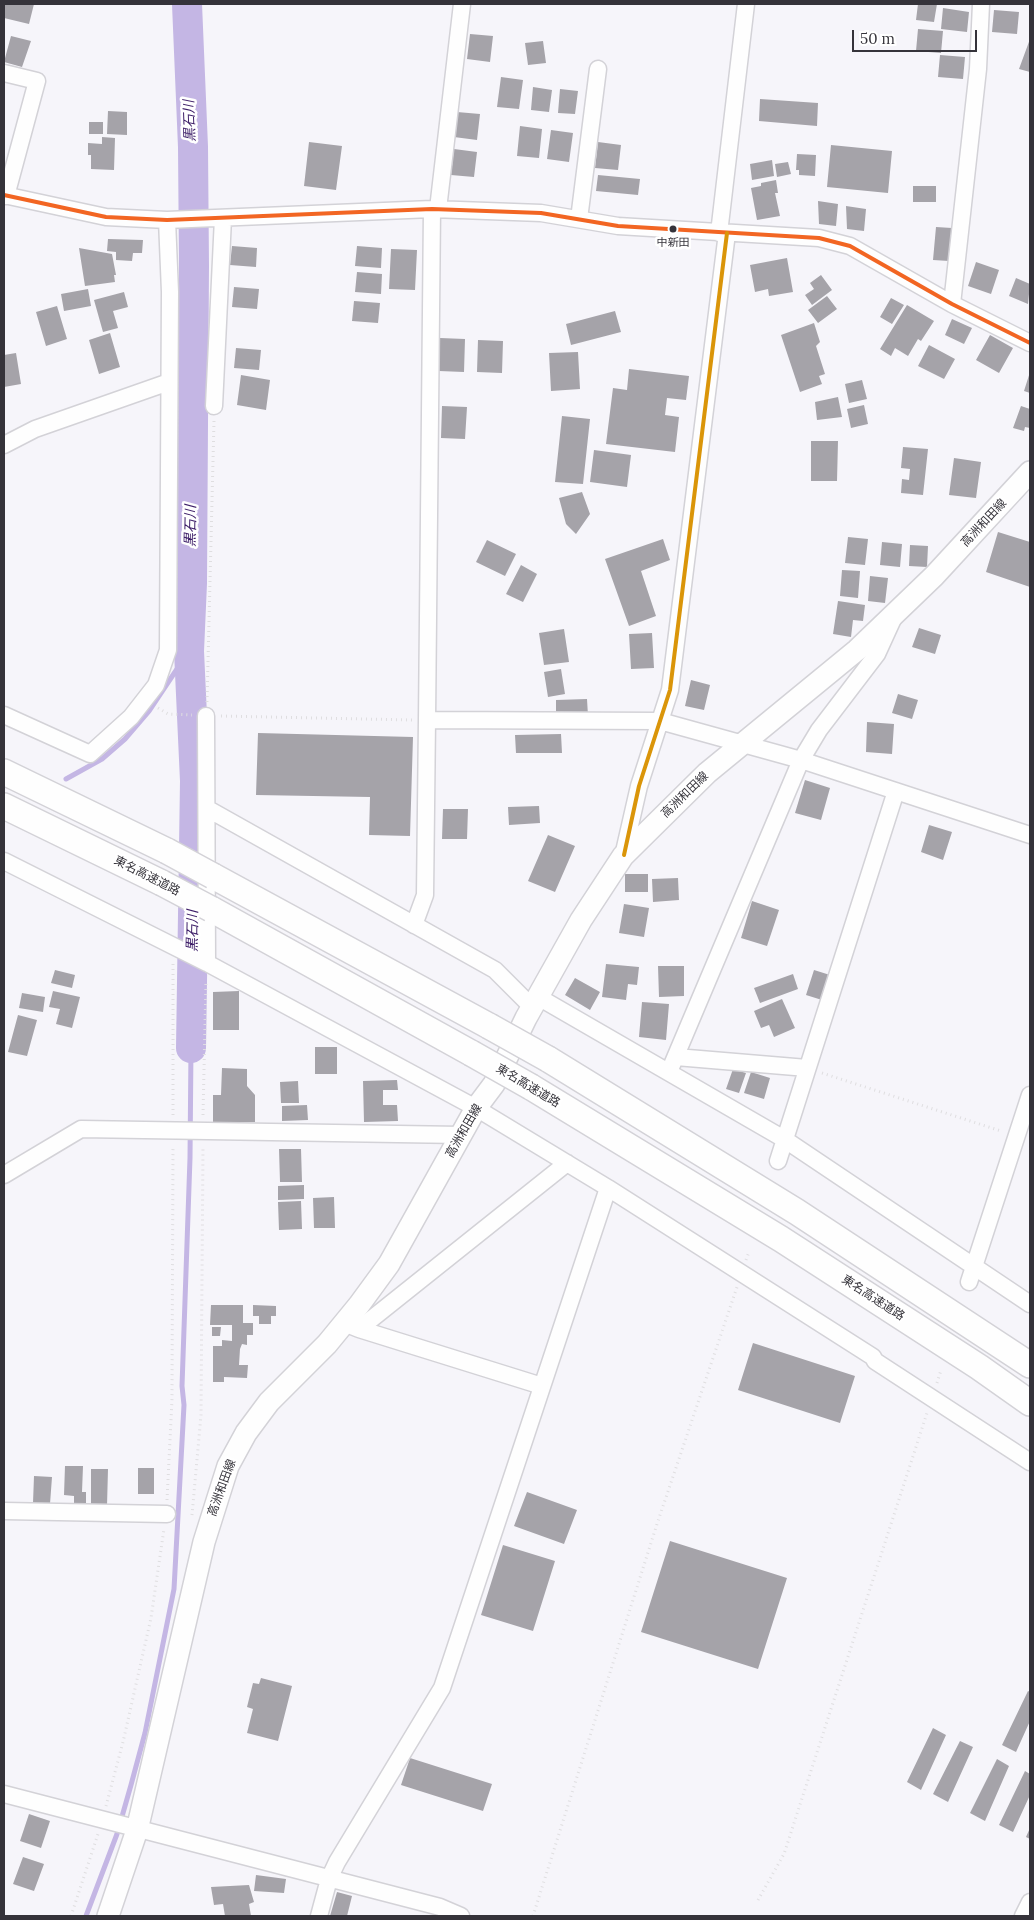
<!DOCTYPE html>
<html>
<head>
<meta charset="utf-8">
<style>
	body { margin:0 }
	#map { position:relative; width:1034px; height:1920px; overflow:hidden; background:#f6f5fa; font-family:Lora,serif }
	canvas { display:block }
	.frame { position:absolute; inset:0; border:5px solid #35333a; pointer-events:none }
	.scale { position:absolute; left:852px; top:30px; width:125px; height:22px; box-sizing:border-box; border:2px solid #35333a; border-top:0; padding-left:6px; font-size:15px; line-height:18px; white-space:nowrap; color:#35333a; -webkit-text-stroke:4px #fff; paint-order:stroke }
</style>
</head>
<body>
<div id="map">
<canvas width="1034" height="1920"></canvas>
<div class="frame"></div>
<div class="scale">50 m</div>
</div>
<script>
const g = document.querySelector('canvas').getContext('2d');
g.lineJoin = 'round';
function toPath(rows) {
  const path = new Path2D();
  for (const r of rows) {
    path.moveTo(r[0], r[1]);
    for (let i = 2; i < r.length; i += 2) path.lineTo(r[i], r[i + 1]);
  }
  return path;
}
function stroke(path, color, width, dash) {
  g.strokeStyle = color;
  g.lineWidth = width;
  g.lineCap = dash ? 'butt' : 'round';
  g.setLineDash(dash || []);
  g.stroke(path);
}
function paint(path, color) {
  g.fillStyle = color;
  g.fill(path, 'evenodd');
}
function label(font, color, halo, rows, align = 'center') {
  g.font = font + ' Lora,"Noto Sans JP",serif';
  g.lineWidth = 5;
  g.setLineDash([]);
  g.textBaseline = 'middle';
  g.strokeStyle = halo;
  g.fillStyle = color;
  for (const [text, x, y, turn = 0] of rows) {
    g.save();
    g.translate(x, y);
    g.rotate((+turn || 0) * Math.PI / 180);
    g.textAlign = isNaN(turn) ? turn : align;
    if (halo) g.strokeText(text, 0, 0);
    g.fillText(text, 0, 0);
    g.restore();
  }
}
const stream = toPath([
	[66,779,102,759,125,739,149,711,189,651],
	[86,1916,117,1834,131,1785,145,1733,174,1589,184,1405,182,1386,190,1158,191,1048]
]);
const river = toPath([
	[187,4,193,147,194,266,192,583,189,651,195,781,191,1048]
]);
const building = toPath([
	[4,4,34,4,29,24,4,18],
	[918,4,937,4,934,22,916,20],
	[943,8,969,12,967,32,941,29],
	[994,10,1019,12,1017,34,992,32],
	[918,29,943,31,941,53,916,51],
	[470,34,493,36,490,62,467,59],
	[11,36,31,41,22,67,4,62],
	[1030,39,1030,72,1019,69],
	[543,41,546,63,528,65,525,43],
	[940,55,965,57,963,79,938,77],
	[501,77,523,80,519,109,497,107],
	[533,87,552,90,549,112,531,110],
	[560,89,578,91,575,114,558,113],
	[760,99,818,103,817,126,759,121],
	[108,111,127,112,127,135,107,134],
	[457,112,480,114,477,140,454,137],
	[89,122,103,122,103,134,89,134],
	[520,126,542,129,539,158,517,156],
	[551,130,573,133,569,162,547,159],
	[102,137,115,138,114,170,91,169,91,155,88,155,88,143,102,144],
	[309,142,342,146,336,190,304,186],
	[598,142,621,145,618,170,595,168],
	[831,145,892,151,888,193,827,187],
	[454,149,477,152,474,177,451,175],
	[797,154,816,155,815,176,799,175,799,170,796,170],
	[772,160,774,176,752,180,750,164],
	[788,162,791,174,777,177,775,164],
	[598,175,640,179,638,195,596,191],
	[776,180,778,193,775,193,780,216,757,220,751,188,761,186,761,183],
	[913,186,936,186,936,202,913,202],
	[818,201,838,204,836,226,819,224],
	[846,206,866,209,864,231,847,229],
	[936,227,952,228,949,261,933,260],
	[108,239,143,240,142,253,133,253,132,261,116,260,116,252,107,251],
	[232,246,257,248,256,267,230,265],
	[357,246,382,248,381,268,355,266],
	[79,248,112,254,116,275,114,275,115,282,85,286],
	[391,249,417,250,415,290,389,289],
	[787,258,793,292,769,296,768,289,755,292,750,265],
	[976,262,999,270,991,294,968,286],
	[357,272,382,274,381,294,355,292],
	[821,275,832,290,812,305,805,295,814,289,810,283],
	[1016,278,1030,284,1028,304,1009,296],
	[234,287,259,289,257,309,232,307],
	[88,289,91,306,64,311,61,294],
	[124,292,128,307,113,311,118,328,103,332,94,300],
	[827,296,837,309,818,323,808,310],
	[891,298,904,305,892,324,880,317],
	[354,301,380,303,378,323,352,321],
	[907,305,934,321,921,341,918,339,908,356,895,348,891,356,880,349],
	[57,306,67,339,46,346,36,312],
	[615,311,621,332,571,345,566,324],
	[952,319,972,328,964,344,945,335],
	[814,323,820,342,816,346,825,374,819,376,822,384,800,392,781,335],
	[110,333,120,367,99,374,89,340],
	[990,335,1013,348,999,373,976,360],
	[440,338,465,339,464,372,439,371],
	[478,340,503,341,502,373,477,372],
	[929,345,955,359,944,379,918,366],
	[236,348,261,350,259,370,234,368],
	[578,352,580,389,551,391,549,353],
	[16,353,21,384,4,387,4,355],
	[629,369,689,376,686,400,667,398,665,415,679,417,675,452,606,444,613,388,627,390],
	[1030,372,1030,393,1024,391],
	[241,375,270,380,266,410,237,405],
	[862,380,867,399,849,403,845,384],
	[838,397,842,417,817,420,815,402],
	[864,405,868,424,851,428,847,409],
	[442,406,467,407,465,439,441,438],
	[1021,406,1030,409,1030,428,1025,427,1024,431,1013,428],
	[562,416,590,419,583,484,555,482],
	[811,441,838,441,837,481,811,481],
	[903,447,928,449,923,495,901,493,902,479,909,480,910,469,901,468],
	[594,450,631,455,627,487,590,482],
	[954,458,981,462,976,498,949,495],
	[582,492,590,514,576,534,566,524,559,498],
	[998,532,1030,542,1030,587,986,572],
	[848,537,868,539,865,565,845,563],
	[663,539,670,560,641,571,656,616,629,626,605,559],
	[487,540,516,554,505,576,476,562],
	[882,542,902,544,900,567,880,565],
	[910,545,928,546,927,567,909,566],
	[521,565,537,574,523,602,506,594],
	[842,570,860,571,858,598,840,596],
	[870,576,888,578,885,603,868,601],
	[838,601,865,605,863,621,853,620,851,637,833,634],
	[919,628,941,635,935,654,912,647],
	[564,629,569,662,544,665,539,633],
	[652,633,654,668,631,669,629,634],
	[561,669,565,694,548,697,544,672],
	[691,680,710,685,704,710,685,706],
	[898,694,918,700,912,719,892,713],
	[587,699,588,716,556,718,556,700],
	[867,722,894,724,892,754,866,752],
	[258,733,413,737,410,836,369,835,370,797,256,795],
	[561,734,562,753,516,753,515,735],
	[805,780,830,788,821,820,795,813],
	[539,806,540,823,509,825,508,807],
	[443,809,468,809,467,839,442,839],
	[929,825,952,832,943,860,921,852],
	[548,835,575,846,555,892,528,881],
	[625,874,648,874,648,892,625,892],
	[678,878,679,900,653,902,652,879],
	[752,901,779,910,767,946,741,938],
	[624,904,649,908,644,937,619,933],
	[606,964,639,967,637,985,628,984,626,1000,602,997],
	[658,966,684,966,684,996,659,997],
	[55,970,75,975,72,988,51,983],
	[814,970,830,975,822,1000,806,995],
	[793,974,798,989,760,1003,754,988],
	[575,978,600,992,590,1010,565,995],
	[53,991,80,997,72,1028,56,1024,60,1009,49,1007],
	[239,991,239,1030,213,1030,213,992],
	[22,993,45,997,43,1012,19,1008],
	[782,999,795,1028,774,1037,769,1025,761,1028,754,1011],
	[642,1002,669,1004,666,1040,639,1037],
	[18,1015,37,1020,27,1056,8,1052],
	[315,1047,337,1047,337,1074,315,1074],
	[222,1068,247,1069,247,1086,255,1095,255,1122,213,1122,213,1095,221,1095],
	[733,1069,746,1073,739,1093,726,1089],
	[751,1072,770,1078,764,1099,744,1093],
	[397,1080,398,1090,383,1090,383,1105,397,1105,398,1121,364,1122,363,1081],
	[298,1081,299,1103,281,1103,280,1082],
	[307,1105,308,1120,282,1121,282,1106],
	[279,1149,301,1149,302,1182,280,1182],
	[304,1185,304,1199,278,1200,278,1186],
	[334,1197,335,1228,314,1228,313,1198],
	[301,1201,302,1229,279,1230,278,1202],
	[211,1305,243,1305,243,1323,253,1323,253,1335,247,1335,247,1345,242,1344,240,1349,239,1365,248,1365,247,1378,224,1377,224,1382,213,1382,213,1346,222,1346,222,1340,232,1341,232,1325,210,1325],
	[253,1305,276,1306,276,1316,271,1316,271,1324,259,1324,259,1316,253,1316],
	[212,1327,221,1327,220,1336,212,1336],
	[753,1343,855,1376,840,1423,738,1390],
	[65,1466,83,1466,82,1492,86,1492,86,1507,74,1507,74,1496,64,1495],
	[138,1468,154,1468,154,1494,138,1494],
	[91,1469,108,1469,107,1506,91,1506],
	[34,1476,52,1477,50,1504,33,1503],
	[527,1492,577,1510,564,1544,514,1526],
	[670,1541,787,1578,758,1669,641,1632],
	[503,1545,555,1561,533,1631,481,1615],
	[261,1678,292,1686,278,1741,247,1733,253,1709,247,1707,253,1683,259,1684],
	[1028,1691,1030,1692,1030,1721,1016,1752,1002,1745],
	[933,1728,946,1735,921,1790,907,1782],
	[960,1741,973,1747,948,1802,933,1794],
	[410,1758,492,1784,483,1811,401,1785],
	[997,1759,1009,1766,985,1821,970,1813],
	[1025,1771,1030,1774,1030,1795,1013,1832,999,1825],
	[29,1814,50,1821,41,1848,20,1841],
	[1030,1828,1030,1839,1026,1837],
	[23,1857,44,1864,34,1891,13,1884],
	[256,1875,286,1879,284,1893,254,1891],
	[249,1885,254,1902,249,1904,251,1916,225,1916,223,1904,214,1905,211,1887],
	[337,1892,352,1896,347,1916,330,1916]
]);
const path = toPath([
	[207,702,214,421],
	[158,708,168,714,192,715],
	[221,716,412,720],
	[173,964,173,1115],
	[822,1073,1001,1131],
	[203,1115,206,981],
	[746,1260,749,1252],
	[937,1383,941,1370],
	[167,1500,172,1400,173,1147],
	[192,1515,201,1415,203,1146],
	[106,1806,123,1742,151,1618,164,1529],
	[758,1900,784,1854,927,1413],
	[71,1916,98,1834],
	[533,1916,657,1524,737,1287]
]);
const minor = toPath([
	[4,73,37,81,6,196],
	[4,195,106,217,167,220,432,209,541,213,618,226,819,238,850,246,952,304,1030,343],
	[432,209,427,720,660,721,801,760,1030,835],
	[438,209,462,4],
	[579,219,598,69],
	[719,233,746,4],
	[952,304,978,69,981,4],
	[214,406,223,218],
	[4,445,35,429,169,382],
	[4,715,90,754,131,717,156,685,168,650,170,292,167,220],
	[206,716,207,963],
	[208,809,495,970,533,1008],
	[623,856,639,786,670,690,727,233],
	[4,861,207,963,476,1108,608,1188,873,1357,875,1361,1030,1462],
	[414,925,425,895,427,720],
	[540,998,784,1139,1030,1304],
	[676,1057,807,1068],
	[669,1072,801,760,819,730,877,654,893,619],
	[778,1161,896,791],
	[4,1175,81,1129,461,1135],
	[969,1282,1030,1095],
	[344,1323,359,1329,567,1163],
	[359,1329,542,1386],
	[4,1511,167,1514],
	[4,1794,440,1907,461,1916],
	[319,1916,329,1879,337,1862,442,1688,608,1188],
	[1023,1916,1030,1902]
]);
const major = toPath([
	[108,1916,137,1830,204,1542,228,1466,246,1433,269,1402,327,1344,359,1305,389,1264,476,1108,494,1084,526,1018,581,920,623,856,707,773,857,650,934,576,1030,472]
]);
const highway = toPath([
	[4,772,167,851],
	[4,806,162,883],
	[213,876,489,1026],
	[211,909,471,1053],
	[548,1059,797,1212,1030,1365],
	[531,1087,781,1239,979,1367,1030,1403]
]);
const highwayBridge = toPath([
	[167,851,213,876],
	[162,883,211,909],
	[489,1026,548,1059],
	[471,1053,531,1087]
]);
const bus1 = toPath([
	[4,195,106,217,167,220,432,209,541,213,618,226,819,238,850,246,952,304,1030,343]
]);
const bus2 = toPath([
	[624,855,639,786,670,690,727,233]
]);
const markers = [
	[673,229,4.5,"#35333a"]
];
const busNames = [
	["中新田",673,243]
];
const streetNames = [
	["高洲和田線",984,523,-47],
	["高洲和田線",685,795,-44],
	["東名高速道路",147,876,27],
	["東名高速道路",528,1086,31],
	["高洲和田線",464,1131,-60],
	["東名高速道路",873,1298,33],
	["高洲和田線",222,1488,-70]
];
const waterNames = [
	["黒石川",190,121,-92],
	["黒石川",191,526,-89],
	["黒石川",193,931,-89]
];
stroke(stream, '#c4b6e4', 5);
stroke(river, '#c4b6e4', 30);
paint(building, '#a5a3a9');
stroke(minor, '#d3d2d7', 19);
stroke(major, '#d3d2d7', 24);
stroke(highway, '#d3d2d7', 28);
stroke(path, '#dfdee0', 3, [1, 4]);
stroke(minor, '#fefefe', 16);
stroke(major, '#fefefe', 21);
stroke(highway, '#fefefe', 25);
stroke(highwayBridge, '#d3d2d7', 28, []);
stroke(highwayBridge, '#fefefe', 25);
stroke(bus1, '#f26522', 4);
stroke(bus2, '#da9509', 4);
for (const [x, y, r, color] of markers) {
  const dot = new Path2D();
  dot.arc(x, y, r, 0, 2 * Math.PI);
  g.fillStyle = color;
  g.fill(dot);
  stroke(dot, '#fff', 2);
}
label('11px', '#35333a', '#fff', busNames);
label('12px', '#35333a', '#fff', streetNames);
label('italic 14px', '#3d1e68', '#fff', waterNames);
</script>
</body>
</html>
